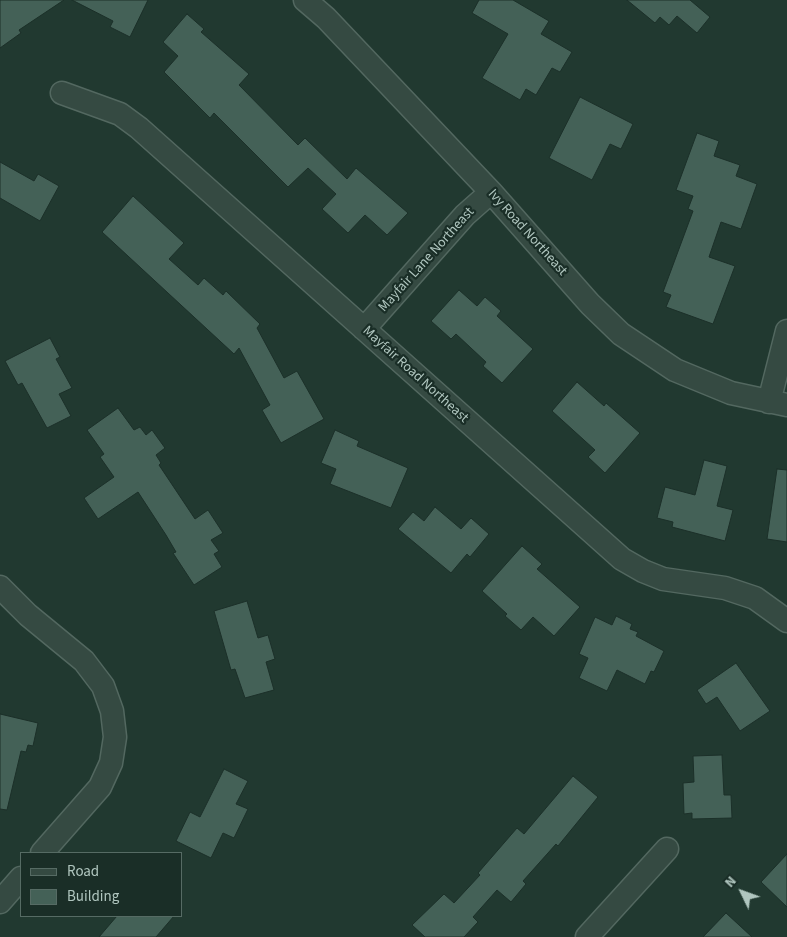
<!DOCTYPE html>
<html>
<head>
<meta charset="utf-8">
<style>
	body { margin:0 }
	#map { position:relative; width:787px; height:937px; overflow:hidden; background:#213930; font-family:"Source Sans 3",sans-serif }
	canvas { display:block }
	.legend { position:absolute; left:20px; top:852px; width:162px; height:65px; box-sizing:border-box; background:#1a2e27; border:1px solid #566b64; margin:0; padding:6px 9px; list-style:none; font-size:15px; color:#b0c6bf }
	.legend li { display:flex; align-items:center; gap:10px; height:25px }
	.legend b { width:25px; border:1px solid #566b64 }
	.north { position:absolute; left:717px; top:867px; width:50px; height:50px; -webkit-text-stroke:4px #1a2e27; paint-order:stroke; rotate:312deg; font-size:14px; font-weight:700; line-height:20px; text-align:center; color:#b0c6bf }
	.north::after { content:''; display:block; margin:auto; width:18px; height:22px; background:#b0c6bf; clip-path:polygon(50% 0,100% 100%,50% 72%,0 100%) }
</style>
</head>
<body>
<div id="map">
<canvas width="787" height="937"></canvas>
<ul class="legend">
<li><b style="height:6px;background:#354a42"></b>Road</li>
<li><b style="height:14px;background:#446157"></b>Building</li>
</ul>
<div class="north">N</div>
</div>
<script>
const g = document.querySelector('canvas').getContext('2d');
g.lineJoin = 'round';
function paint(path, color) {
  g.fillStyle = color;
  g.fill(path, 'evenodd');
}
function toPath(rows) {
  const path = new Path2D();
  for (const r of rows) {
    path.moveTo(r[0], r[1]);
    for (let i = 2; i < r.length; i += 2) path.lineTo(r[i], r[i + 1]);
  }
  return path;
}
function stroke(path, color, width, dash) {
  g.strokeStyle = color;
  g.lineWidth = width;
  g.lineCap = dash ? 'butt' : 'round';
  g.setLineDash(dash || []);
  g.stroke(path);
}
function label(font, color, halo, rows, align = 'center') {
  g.font = font + ' "Source Sans 3",sans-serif';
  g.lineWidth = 4.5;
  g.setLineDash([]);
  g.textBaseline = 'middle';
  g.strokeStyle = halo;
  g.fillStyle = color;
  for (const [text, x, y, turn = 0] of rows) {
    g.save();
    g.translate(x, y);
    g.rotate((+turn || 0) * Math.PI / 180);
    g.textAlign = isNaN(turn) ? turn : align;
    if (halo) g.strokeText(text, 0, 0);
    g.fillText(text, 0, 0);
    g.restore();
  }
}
const building = toPath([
	[0,0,64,0,19,30,21,33,0,48,0,0],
	[72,0,148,0,130,37,110,27,113,21,72,0],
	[479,0,513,0,549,21,541,34,572,52,560,72,552,68,536,95,526,89,520,100,482,78,508,34,472,13,479,0],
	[627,0,690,0,710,17,697,33,677,16,669,25,660,17,655,23,627,0],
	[187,14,204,29,201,32,249,74,239,85,298,145,305,138,347,179,356,168,408,213,387,235,365,215,348,233,322,209,336,194,308,168,288,187,214,113,210,118,164,72,178,56,163,42,187,14],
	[580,97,633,124,621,149,610,144,592,180,549,158,580,97],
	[697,133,719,141,714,156,740,165,736,176,757,184,741,229,721,222,709,257,735,266,713,324,666,307,671,295,663,292,693,211,688,209,693,196,676,190,697,133],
	[0,162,34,181,38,174,59,186,40,221,0,198,0,162],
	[133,196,184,243,169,259,198,285,204,278,223,295,226,291,260,324,257,328,284,378,297,371,324,419,281,443,262,410,270,405,239,348,234,354,102,232,133,196],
	[459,290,477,306,485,297,501,311,497,316,533,349,502,383,483,366,486,362,456,334,451,339,431,321,459,290],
	[50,338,60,357,56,359,72,388,59,394,71,416,47,428,22,383,18,385,5,361,50,338],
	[577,382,604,406,606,403,640,433,605,473,588,457,595,450,552,411,577,382],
	[118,408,134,430,140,427,146,435,152,430,165,448,156,455,161,463,159,465,195,519,208,510,223,533,211,540,219,551,214,554,222,567,194,585,173,553,176,552,166,535,138,492,98,519,84,498,114,477,100,457,104,454,87,430,118,408],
	[335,430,359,441,357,446,408,468,391,508,330,484,336,469,321,463,335,430],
	[704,460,727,466,717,506,733,510,725,541,672,527,673,522,657,518,665,487,695,495,704,460],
	[777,469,787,470,787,542,767,539,777,469],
	[435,507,461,529,471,518,489,534,470,557,467,554,451,573,398,529,413,512,424,521,435,507],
	[522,546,542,564,537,569,580,607,554,636,533,617,521,630,505,616,507,614,482,591,522,546],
	[247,601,258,638,268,635,275,659,266,662,274,690,245,698,235,669,231,670,214,611,247,601],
	[616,616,632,624,630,629,638,632,636,636,664,651,654,672,651,671,645,684,617,670,607,691,579,678,588,658,579,654,595,617,612,625,616,616],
	[736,663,770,711,740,731,717,697,706,704,697,690,736,663],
	[0,714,38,723,33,746,28,745,26,752,21,751,7,810,0,809,0,714],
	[722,755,724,795,731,795,732,818,692,819,692,813,684,814,683,783,694,782,693,756,722,755],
	[224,769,248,781,236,804,248,809,234,838,223,833,211,858,176,841,190,812,200,817,224,769],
	[573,776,598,797,558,846,556,844,523,881,526,884,511,902,497,890,473,917,478,922,464,937,425,937,412,925,444,894,454,903,480,875,478,873,517,828,524,834,573,776],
	[787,854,787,907,761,882,787,854],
	[726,913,752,937,703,937,726,913],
	[117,916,174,916,156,937,99,937,117,916]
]);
const street = toPath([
	[305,0,326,18,491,192,590,304,621,334,675,370,731,393,787,405],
	[62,93,120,114,139,128,622,559,643,571,663,579,725,588,755,598,787,621],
	[364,329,465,215,491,192],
	[769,402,787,331],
	[0,587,28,615,84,661,103,686,112,711,115,737,111,763,100,787,42,853],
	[0,902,21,878],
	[587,937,667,849]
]);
const streetNames = [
	["Ivy Road Northeast",527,233,48],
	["Mayfair Lane Northeast",427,260,-48],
	["Mayfair Road Northeast",415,375,42]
];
paint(building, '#446157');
stroke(building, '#1c3029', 1);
stroke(street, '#536860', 25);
stroke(street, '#354a42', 22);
label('14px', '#b0c6bf', '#1a2e27', streetNames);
</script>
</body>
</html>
